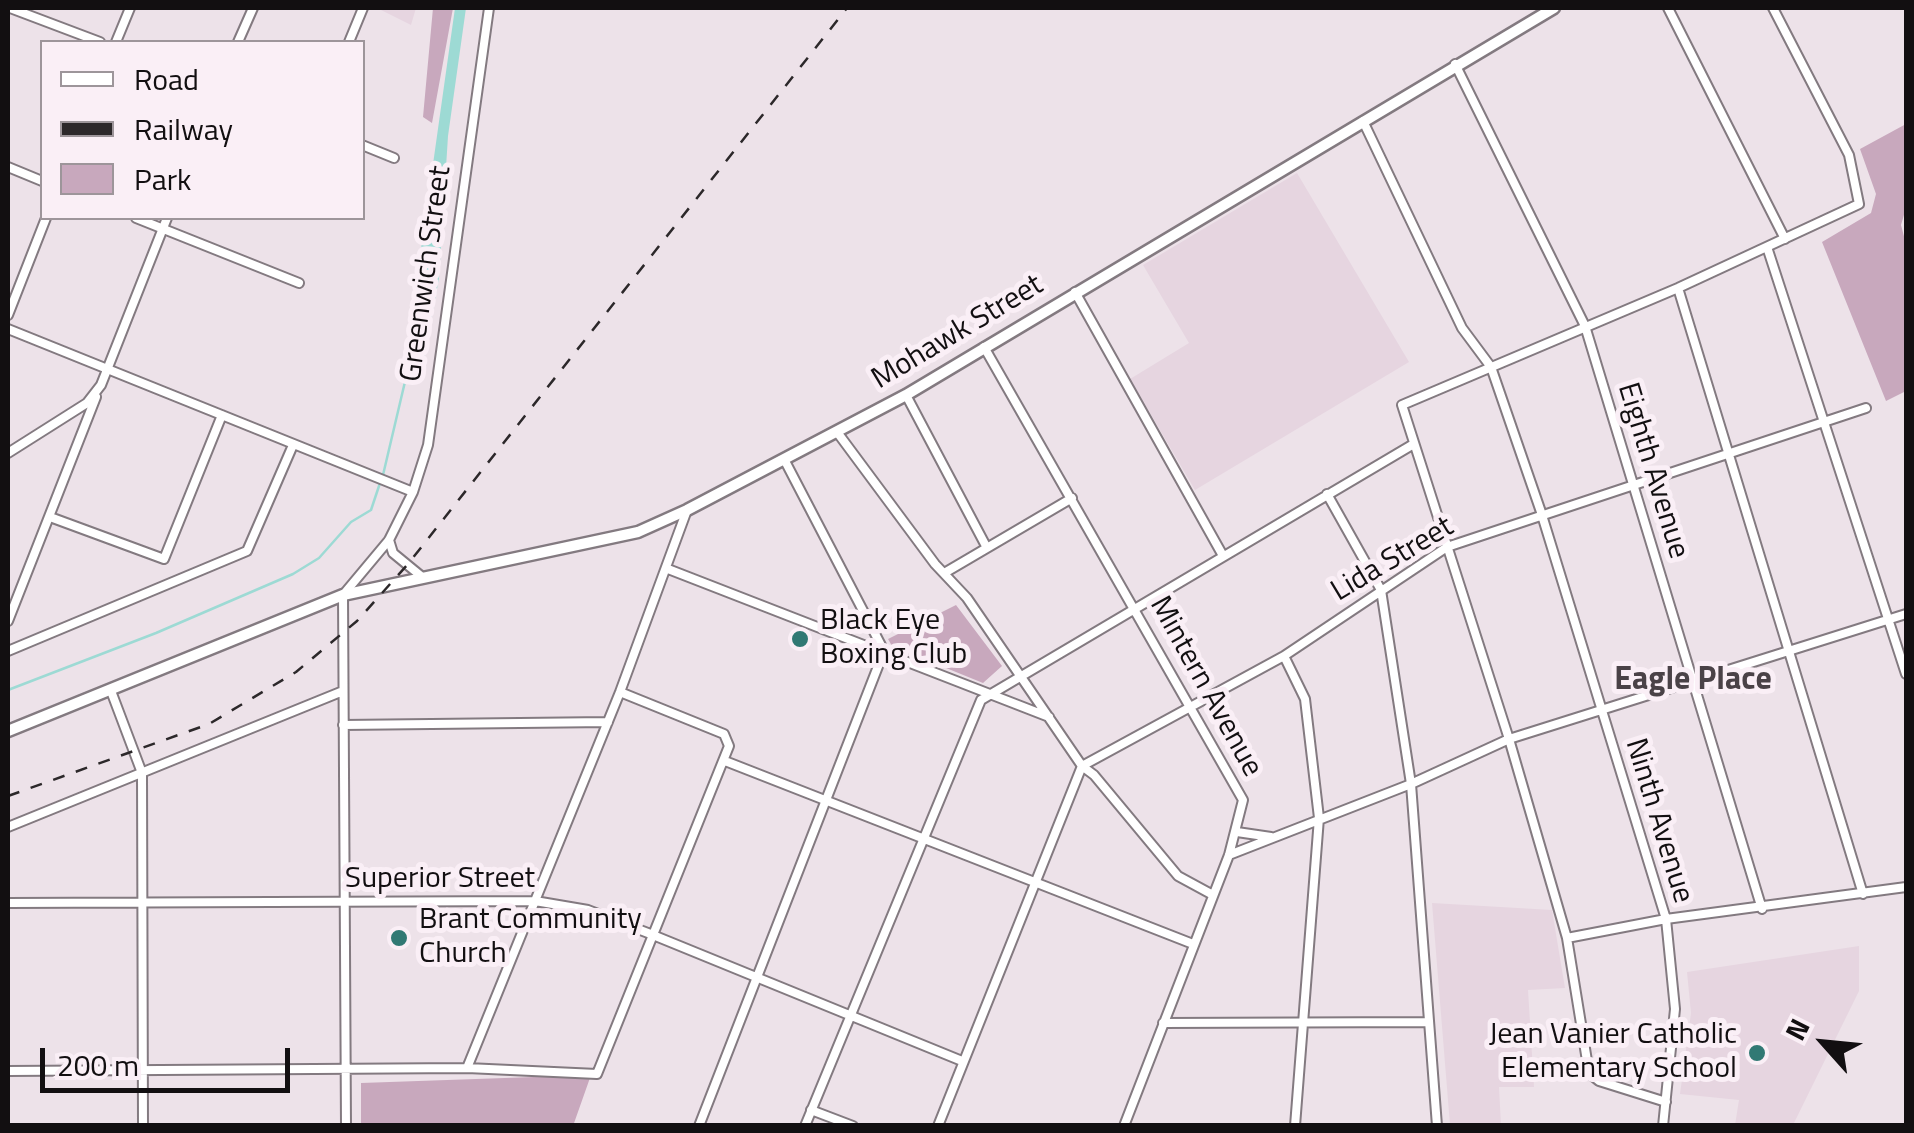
<!DOCTYPE html>
<html>
<head>
<meta charset="utf-8">
<style>
	body { margin:0 }
	#map { position:relative; width:1914px; height:1133px; overflow:hidden; background:#ede2e9; font-family:"Titillium Web",sans-serif }
	canvas { display:block }
	.frame { position:absolute; inset:0; border:10px solid #120f11; pointer-events:none }
	.legend { position:absolute; left:40px; top:40px; width:325px; height:180px; box-sizing:border-box; background:#faeff6; border:2px solid #9d959a; margin:0; padding:12px 18px; list-style:none; font-size:30px; color:#120f11 }
	.legend li { display:flex; align-items:center; gap:20px; height:50px }
	.legend b { width:50px; border:2px solid #9d959a }
	.north { position:absolute; left:1774px; top:993px; width:100px; height:100px; -webkit-text-stroke:8px #faeff6; paint-order:stroke; rotate:297deg; font-size:28px; font-weight:700; line-height:40px; text-align:center; color:#120f11 }
	.north::after { content:''; display:block; margin:auto; width:35px; height:45px; background:#120f11; clip-path:polygon(50% 0,100% 100%,50% 72%,0 100%) }
	.scale { position:absolute; left:40px; top:1048px; width:250px; height:45px; box-sizing:border-box; border:5px solid #120f11; border-top:0; padding-left:12px; font-size:30px; line-height:35px; white-space:nowrap; color:#120f11; -webkit-text-stroke:8px #faeff6; paint-order:stroke }
</style>
</head>
<body>
<div id="map">
<canvas width="1914" height="1133"></canvas>
<div class="frame"></div>
<ul class="legend">
<li><b style="height:12px;background:#fff"></b>Road</li>
<li><b style="height:12px;background:#2c282a"></b>Railway</li>
<li><b style="height:28px;background:#c8a8bd"></b>Park</li>
</ul>
<div class="north">N</div>
<div class="scale">200 m</div>
</div>
<script>
const g = document.querySelector('canvas').getContext('2d');
g.lineJoin = 'round';
function paint(path, color) {
  g.fillStyle = color;
  g.fill(path, 'evenodd');
}
function toPath(rows) {
  const path = new Path2D();
  for (const r of rows) {
    path.moveTo(r[0], r[1]);
    for (let i = 2; i < r.length; i += 2) path.lineTo(r[i], r[i + 1]);
  }
  return path;
}
function stroke(path, color, width, dash) {
  g.strokeStyle = color;
  g.lineWidth = width;
  g.lineCap = dash ? 'butt' : 'round';
  g.setLineDash(dash || []);
  g.stroke(path);
}
function label(font, color, halo, rows, align = 'center') {
  g.font = font + ' "Titillium Web",sans-serif';
  g.lineWidth = 10;
  g.setLineDash([]);
  g.textBaseline = 'middle';
  g.strokeStyle = halo;
  g.fillStyle = color;
  for (const [text, x, y, turn = 0] of rows) {
    g.save();
    g.translate(x, y);
    g.rotate((+turn || 0) * Math.PI / 180);
    g.textAlign = isNaN(turn) ? turn : align;
    if (halo) g.strokeText(text, 0, 0);
    g.fillText(text, 0, 0);
    g.restore();
  }
}
const built = toPath([
	[377,8,416,8,411,25],
	[1297,173,1409,362,1195,490,1130,379,1189,343,1143,265],
	[1432,903,1552,910,1565,988,1528,990,1534,1087,1499,1087,1501,1125,1450,1125],
	[1859,946,1859,991,1793,1125,1735,1125,1739,1100,1680,1094,1691,1013,1687,972]
]);
const green = toPath([
	[433,8,453,8,432,123,423,117],
	[1906,124,1906,208,1901,225,1906,244,1906,391,1886,401,1822,242,1871,213,1876,194,1860,149],
	[956,605,1002,666,983,683,892,646,888,639],
	[591,1075,573,1126,361,1125,361,1083]
]);
const water = toPath([
	[455,8,466,8,448,136,439,278,424,359,410,352,415,292]
]);
const stream = toPath([
	[383,475,412,352],
	[8,690,156,633,293,574,319,558,351,522,371,510,380,483]
]);
const street = toPath([
	[10,8,100,42],
	[1668,8,1785,239],
	[116,42,130,8],
	[238,42,253,8],
	[349,42,363,8],
	[1455,64,1585,326,1762,909],
	[1363,121,1462,328,1491,367,1541,512,1666,919,1675,1009,1663,1126],
	[362,145,394,158],
	[8,167,42,181],
	[136,218,299,283],
	[1767,247,1906,674],
	[1678,288,1863,894],
	[1075,292,1222,554],
	[8,315,46,218],
	[8,329,413,492],
	[984,347,1243,800,1229,855,1124,1126],
	[906,395,987,548],
	[837,432,935,564,967,598,1082,766,1094,775,1178,876,1213,895],
	[8,453,87,403,101,385,167,218],
	[1327,494,1381,590,1411,784,1437,1126],
	[50,517,164,559,222,415],
	[389,540,393,553,421,576],
	[668,569,1049,717],
	[946,572,1072,498],
	[8,621,96,397],
	[8,651,247,551,293,445],
	[1284,656,1305,699,1319,818,1295,1126],
	[111,691,142,773,143,1126],
	[343,725,608,722],
	[725,761,1193,944],
	[1082,766,1284,656,1447,547,1866,408],
	[8,827,343,691],
	[1237,832,1271,837],
	[1229,855,1411,784,1509,739,1906,614],
	[8,903,535,901,588,910,648,933,962,1061],
	[1567,938,1666,919,1906,887],
	[1163,1023,1428,1022],
	[467,1068,620,692,687,510],
	[8,1071,467,1068,597,1074,729,746,724,734,620,692],
	[1666,1102,1599,1081,1589,1073,1567,938,1509,739,1402,405,1678,288,1859,204,1849,155,1773,8],
	[811,1110,853,1126],
	[346,1126,343,595,389,540,413,492,428,445,489,8],
	[699,1126,884,651,785,461],
	[805,1126,981,700,1412,445],
	[938,1126,1082,766]
]);
const secondary = toPath([
	[8,731,343,595,638,532,687,510,906,395,1554,8]
]);
const rail = toPath([
	[8,796,209,724,296,672,357,621,408,564,847,8]
]);
const markers = [
	[800,639,10,"#317974"],
	[399,938,10,"#317974"],
	[1757,1053,10,"#317974"]
];
const streetNames = [
	["Greenwich Street",427,274,-82],
	["Mohawk Street",958,333,-31],
	["Eighth Avenue",1652,471,73],
	["Lida Street",1393,560,-31],
	["Mintern Avenue",1205,687,61],
	["Ninth Avenue",1658,821,73],
	["Superior Street",440,880]
];
const poiNames = [
	["Black Eye",820,622],
	["Boxing Club",820,656],
	["Brant Community",419,921],
	["Church",419,955],
	["Jean Vanier Catholic",1737,1036,"right"],
	["Elementary School",1737,1070,"right"]
];
const neighbourhoodNames = [
	["Eagle Place",1693,681]
];
paint(built, '#e6d5e0');
paint(green, '#c8a8bd');
paint(water, '#9ddad4');
stroke(stream, '#9ddad4', 2.5);
stroke(street, '#837a80', 12);
stroke(secondary, '#837a80', 15);
stroke(street, '#fff', 8);
stroke(secondary, '#fff', 10);
stroke(rail, '#2c282a', 2.5, [12, 12]);
for (const [x, y, r, color] of markers) {
  const dot = new Path2D();
  dot.arc(x, y, r, 0, 2 * Math.PI);
  g.fillStyle = color;
  g.fill(dot);
  stroke(dot, '#faeff6', 4);
}
label('30px', '#120f11', '#faeff6', streetNames);
label('30px', '#120f11', '#faeff6', poiNames, 'left');
label('bold 32px', '#4a4247', '#faeff6', neighbourhoodNames);
</script>
</body>
</html>
